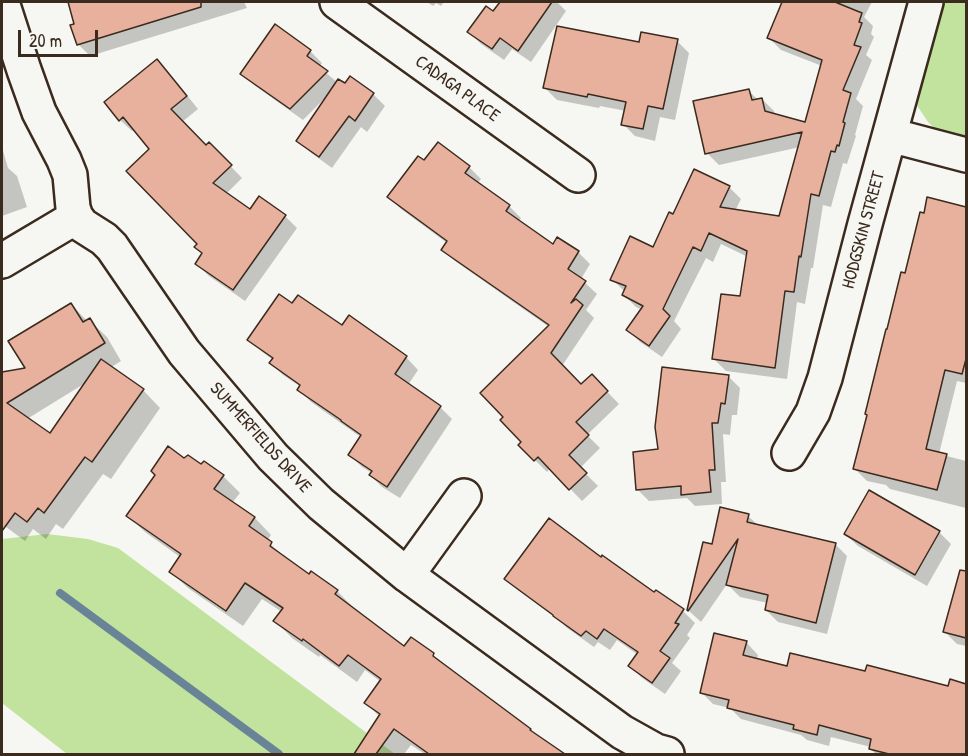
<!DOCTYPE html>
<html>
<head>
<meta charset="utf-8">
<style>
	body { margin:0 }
	#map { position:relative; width:968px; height:756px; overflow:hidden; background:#f6f6f2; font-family:"Patrick Hand",sans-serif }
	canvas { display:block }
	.frame { position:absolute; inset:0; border:3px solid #3b2a1e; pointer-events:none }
	.scale { position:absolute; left:18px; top:30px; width:80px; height:27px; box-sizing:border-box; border:3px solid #3b2a1e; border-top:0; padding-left:8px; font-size:18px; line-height:21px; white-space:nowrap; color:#3b2a1e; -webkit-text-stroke:4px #f6f6f2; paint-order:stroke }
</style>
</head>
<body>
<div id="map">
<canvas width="968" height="756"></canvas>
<div class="frame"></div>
<div class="scale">20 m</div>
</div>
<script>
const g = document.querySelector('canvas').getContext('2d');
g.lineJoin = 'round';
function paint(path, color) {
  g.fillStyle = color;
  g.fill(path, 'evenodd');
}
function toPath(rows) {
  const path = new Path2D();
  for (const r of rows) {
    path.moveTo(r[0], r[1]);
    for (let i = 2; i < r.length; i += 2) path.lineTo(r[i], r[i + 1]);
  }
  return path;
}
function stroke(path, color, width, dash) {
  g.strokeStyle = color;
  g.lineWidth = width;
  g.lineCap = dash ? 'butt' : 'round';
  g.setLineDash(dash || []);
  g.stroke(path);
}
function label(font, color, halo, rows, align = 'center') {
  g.font = font + ' "Patrick Hand",sans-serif';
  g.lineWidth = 4.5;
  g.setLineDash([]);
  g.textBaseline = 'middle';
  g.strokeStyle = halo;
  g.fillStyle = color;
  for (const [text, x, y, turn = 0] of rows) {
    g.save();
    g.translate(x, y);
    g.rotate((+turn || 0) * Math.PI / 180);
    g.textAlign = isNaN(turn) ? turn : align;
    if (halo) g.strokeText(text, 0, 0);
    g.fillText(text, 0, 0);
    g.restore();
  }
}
const green = toPath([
	[939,2,966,2,966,141,942,135,928,122,916,104,919,76],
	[47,534,88,539,118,548,395,754,67,754,2,703,2,539]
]);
const shadow = toPath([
	[69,2,244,2,247,8,90,56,78,44,76,25],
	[427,2,444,2,441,6,436,3,433,6],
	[502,2,557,2,566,11,531,62,512,49,504,60,481,44,469,32,494,13],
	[784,2,872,2,864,17,873,26,871,34,874,37,866,55,872,60,856,99,863,106,855,135,856,136,847,164,843,163,831,207,823,205,813,268,811,268,805,304,797,302,787,379,726,371,714,359,741,298,748,257,721,244,713,262,706,258,674,321,681,329,662,357,640,342,628,330,642,310,636,307,624,295,624,291,612,279,653,249,674,216,729,187,741,199,735,211,780,218,800,147,719,165,707,153,749,91,758,100,762,99,774,111,775,115,806,124,822,66,781,50,769,38],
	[677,41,689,53,675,120,660,117,655,141,635,136,623,124,626,111,600,106,599,108,557,100,545,88,640,44],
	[310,51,322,63,319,67,338,83,345,85,350,78,373,94,385,106,367,132,361,127,332,168,310,152,298,140,326,97,303,120,254,85,242,73],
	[157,61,169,73,198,109,182,122,206,147,209,144,242,178,226,194,250,211,259,198,285,216,297,228,245,301,209,276,197,264,204,254,151,150,135,129,132,131,120,120],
	[2,147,8,168,17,176,27,207,2,216],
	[425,162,469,167,481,179,477,184,509,206,521,218,518,222,553,246,558,239,578,252,590,264,581,279,597,294,586,310,594,318,562,366,582,386,592,376,619,404,587,435,600,448,580,468,598,486,582,501,550,468,547,472,520,445,524,442,549,327,455,261,443,249,447,243,401,209,389,197],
	[929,199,966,208,966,383,957,381,939,454,966,461,966,508,890,489,886,485,867,481,855,469,906,274],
	[71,304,87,321,89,320,107,337,121,361,110,368,143,390,160,408,111,479,103,474,63,529,56,524,46,539,33,529,25,541,2,524,2,428,8,419,2,413,2,373,27,369],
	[87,382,50,435,27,419],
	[293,305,343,327,350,317,406,357,418,370,408,385,440,407,452,419,400,498,382,487,370,475,372,473,362,467,350,455,362,438,311,402,299,390,301,387,283,375,271,363,273,360,261,351,249,339],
	[728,376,740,388,737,415,732,415,730,435,723,434,726,482,721,482,722,504,695,506,687,498,649,501,637,489,660,451],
	[184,460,223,476,240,493,232,503,255,518,271,535,267,541,288,560,310,576,337,591,354,608,352,609,405,648,433,655,445,666,562,754,425,754,411,745,404,754,357,754,356,753,380,717,366,703,381,682,365,670,357,682,320,655,319,657,292,638,275,621,282,612,262,599,243,626,188,588,171,572,180,557,145,532,128,516],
	[748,516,759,526,835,544,847,556,827,634,778,622,766,610,768,603,740,597,727,584,701,622,688,610,713,546],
	[939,532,951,544,927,586,858,546,845,534],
	[601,559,654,594,683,611,695,623,687,635,690,638,672,663,681,671,665,694,642,678,630,666,638,655,617,640,610,650,598,642,594,647,567,628,560,621,518,590,506,578],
	[966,586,966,646,957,644,944,631,963,601],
	[746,642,758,655,757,660,788,668,866,673,868,668,966,697,966,754,876,754,870,749,871,747,831,737,829,746,807,740,801,735,741,719,730,708,713,704,701,692]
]);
const stream = toPath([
	[60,593,279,754]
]);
const building = toPath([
	[68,2,201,2,201,7,77,45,70,25,74,24,68,2],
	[500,2,552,2,518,51,500,38,492,49,467,32,486,6,493,11,500,2],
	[782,2,835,2,862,13,859,22,862,23,854,45,861,47,843,90,851,93,843,122,845,123,839,146,837,145,835,152,831,151,819,196,811,194,801,257,799,256,794,292,785,291,775,368,712,359,721,294,740,296,747,251,709,233,701,251,693,247,663,309,670,316,649,346,626,330,643,306,622,295,626,286,610,280,630,236,653,247,669,212,673,214,694,169,730,186,720,207,779,216,802,132,705,154,693,101,749,89,752,100,762,98,765,111,805,122,822,60,767,38,782,2],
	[275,24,311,50,307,56,328,71,290,109,240,74,275,24],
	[557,26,639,42,641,32,678,39,663,109,648,106,643,129,621,125,626,102,588,94,587,97,543,88,557,26],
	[157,59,187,96,171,109,206,145,209,142,232,165,213,183,250,209,259,196,286,215,233,290,195,264,202,253,194,247,197,244,126,171,149,149,123,117,119,121,104,102,157,59],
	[350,76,374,93,355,121,349,116,319,157,296,141,338,79,345,83,350,76],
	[438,142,470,166,465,173,510,205,506,211,553,244,557,237,579,251,568,269,586,281,571,303,576,299,583,305,551,353,581,384,592,374,608,391,576,422,589,435,569,455,587,473,569,490,538,457,534,461,518,445,521,442,500,420,503,417,480,393,549,325,441,250,447,241,387,197,418,156,424,160,438,142],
	[927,197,966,207,966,359,962,374,945,370,926,449,947,454,937,490,853,469,867,415,865,414,886,329,887,329,901,272,905,273,920,212,924,213,927,197],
	[279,294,292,303,298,295,342,325,349,315,407,356,395,374,441,406,387,487,369,475,372,471,348,455,361,435,341,421,341,420,297,390,300,385,269,363,273,358,247,340,279,294],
	[71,303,83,322,90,318,105,343,7,403,50,433,101,359,144,389,92,462,85,457,44,513,38,508,27,522,15,513,2,531,2,372,25,368,8,341,71,303],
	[662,367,729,375,725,404,721,403,718,423,712,423,715,470,709,470,711,492,681,495,681,486,636,490,633,452,658,449,655,427,662,367],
	[168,446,184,458,188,455,201,464,204,461,224,475,214,489,255,517,249,526,272,542,270,546,309,574,311,571,338,590,335,594,404,646,411,637,434,653,433,656,531,729,530,730,565,754,429,754,394,729,376,754,354,754,380,714,364,703,381,679,348,655,339,666,303,639,302,641,273,621,283,608,245,583,226,611,169,572,181,554,126,516,155,475,151,471,168,446],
	[869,490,940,531,915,575,844,534,869,490],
	[720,507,749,514,747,522,836,543,816,623,765,610,768,595,726,585,738,539,688,611,687,610,703,542,712,544,720,507],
	[549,518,601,557,602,555,654,592,656,590,684,609,675,623,679,624,660,651,670,658,652,683,628,666,638,652,604,629,597,639,586,631,581,636,553,616,553,615,504,579,549,518],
	[960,570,966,571,966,638,943,632,960,570],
	[714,633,747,641,743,655,787,666,790,653,865,671,867,665,948,686,950,679,966,684,966,754,889,754,869,749,871,739,819,725,817,735,793,729,794,725,727,708,729,700,700,693,714,633]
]);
const minor = toPath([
	[2,2,24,70,39,112,64,160,70,175,73,208,76,217,82,225,104,239,112,247,184,352,273,457,321,504,407,575,622,732,656,751,667,754],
	[337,2,578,175],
	[890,135,966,155],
	[2,261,76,217],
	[789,453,813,412,825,378,865,224,926,2],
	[407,575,464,496]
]);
const streetNames = [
	["CADAGA PLACE",457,89,36],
	["HODGSKIN STREET",864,230,-75],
	["SUMMERFIELDS DRIVE",260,438,48]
];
paint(green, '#c1e39d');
paint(shadow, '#0003');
stroke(stream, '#6a8497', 8);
paint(building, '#e8b19e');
stroke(building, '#3b2a1e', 1.5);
stroke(minor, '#3b2a1e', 38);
stroke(minor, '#f6f6f2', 33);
label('18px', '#3b2a1e', '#f6f6f2', streetNames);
</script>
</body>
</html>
